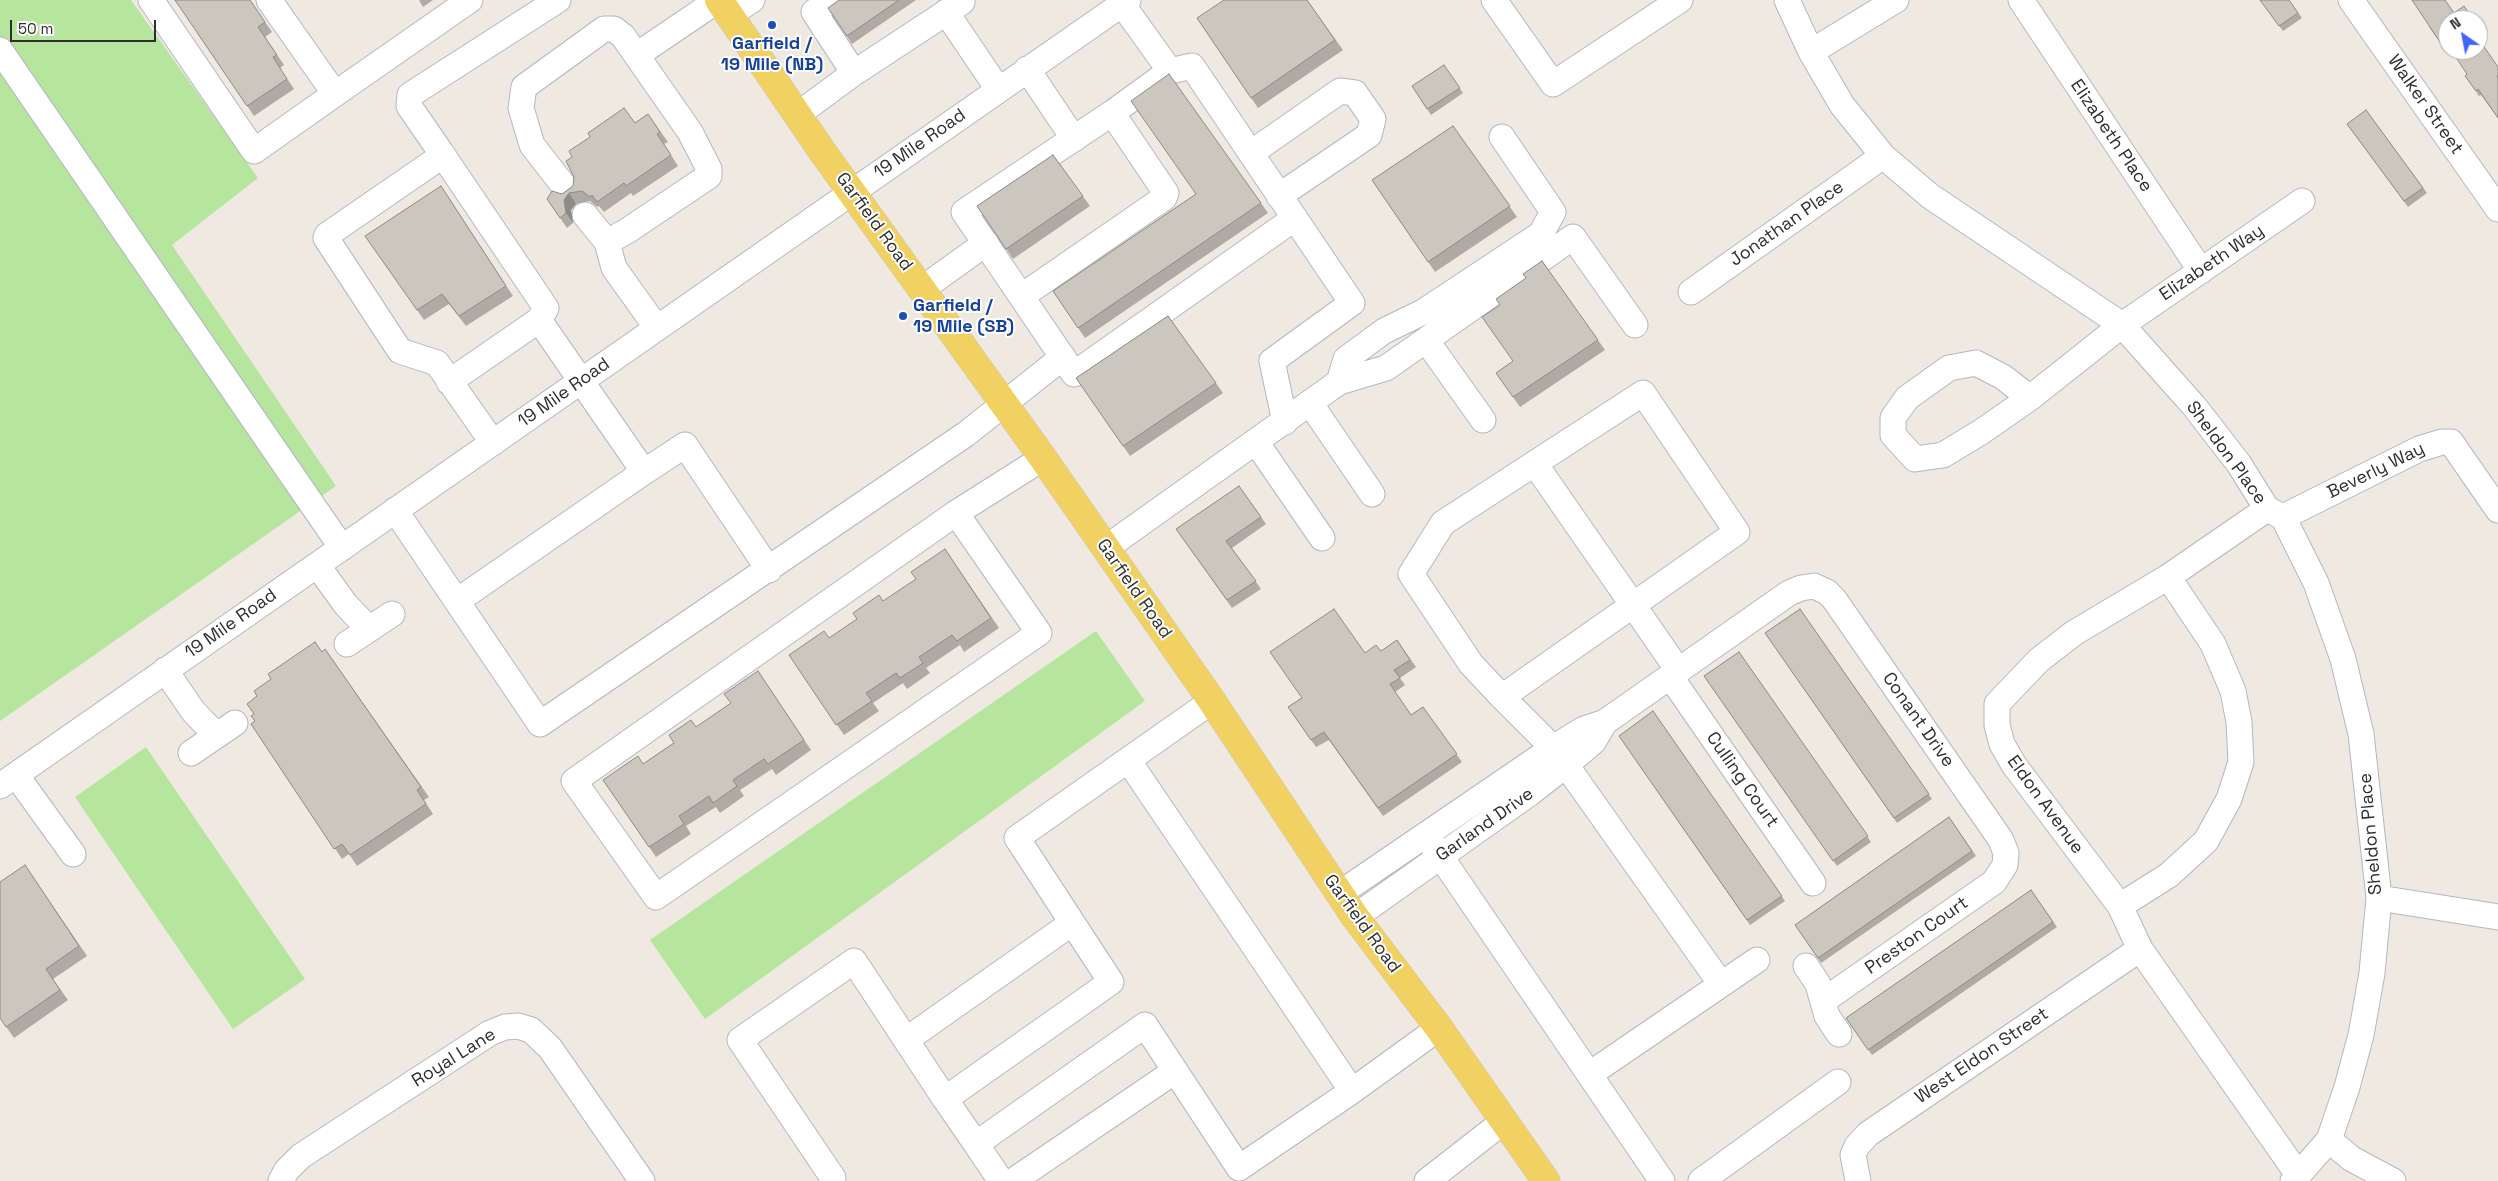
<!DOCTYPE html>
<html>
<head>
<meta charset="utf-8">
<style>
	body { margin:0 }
	#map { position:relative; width:2498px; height:1181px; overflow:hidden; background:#efe9e1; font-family:"Space Grotesk",sans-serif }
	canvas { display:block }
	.north { position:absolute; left:2438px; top:10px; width:50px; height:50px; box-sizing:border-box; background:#fff; border:1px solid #ababab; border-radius:50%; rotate:327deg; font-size:14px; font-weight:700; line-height:20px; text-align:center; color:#2e2e2e }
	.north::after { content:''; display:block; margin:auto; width:18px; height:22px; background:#4264fb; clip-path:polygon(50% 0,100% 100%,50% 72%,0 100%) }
	.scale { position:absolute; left:10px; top:20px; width:146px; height:22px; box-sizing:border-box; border:2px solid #2e2e2e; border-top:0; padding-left:6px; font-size:15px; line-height:18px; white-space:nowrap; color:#2e2e2e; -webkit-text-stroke:4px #fff; paint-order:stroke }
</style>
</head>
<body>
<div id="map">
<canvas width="2498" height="1181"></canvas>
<div class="north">N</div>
<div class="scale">50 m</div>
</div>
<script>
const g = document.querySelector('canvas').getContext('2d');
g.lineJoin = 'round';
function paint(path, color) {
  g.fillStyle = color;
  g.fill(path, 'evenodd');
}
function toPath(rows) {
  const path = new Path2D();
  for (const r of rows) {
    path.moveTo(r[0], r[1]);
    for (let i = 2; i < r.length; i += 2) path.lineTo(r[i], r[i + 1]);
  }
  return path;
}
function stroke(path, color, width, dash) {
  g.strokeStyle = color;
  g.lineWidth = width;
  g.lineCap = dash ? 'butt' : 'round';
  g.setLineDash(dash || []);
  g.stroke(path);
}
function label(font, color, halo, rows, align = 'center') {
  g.font = font + ' "Space Grotesk",sans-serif';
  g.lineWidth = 4;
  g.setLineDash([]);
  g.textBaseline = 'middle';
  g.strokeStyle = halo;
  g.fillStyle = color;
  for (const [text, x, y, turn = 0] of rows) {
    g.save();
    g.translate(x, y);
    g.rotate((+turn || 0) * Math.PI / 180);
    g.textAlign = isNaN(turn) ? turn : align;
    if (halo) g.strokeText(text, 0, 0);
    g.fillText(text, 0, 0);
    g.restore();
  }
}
const green = toPath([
	[0,0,131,0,258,178,172,245,336,486,0,721],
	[1096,631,1145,701,705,1019,650,940],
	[146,747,305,979,233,1029,75,797]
]);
const minor = toPath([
	[151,0,254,151,335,94],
	[269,0,335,94,470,0],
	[831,0,814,12,854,73,962,2,961,0],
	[1494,0,1553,84,1680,0],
	[1787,0,1811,52,1842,105,1883,156,1930,196,2122,325,2194,406,2239,464,2267,509,2283,517,2316,583,2343,659,2361,734,2379,898,2372,973,2361,1035,2347,1087,2329,1140,2293,1181],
	[2021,0,2201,271],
	[2351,0,2498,209],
	[1122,4,1170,71,1192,66,1352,303,1272,361,1285,422],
	[946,12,998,89],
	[729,15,752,0],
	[0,50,342,548],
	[1811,52,1896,0],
	[637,55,718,0],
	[1027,69,1074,139],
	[1170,71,1112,113,964,212,1074,374,1295,218],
	[797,115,854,73],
	[440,151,546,308,539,320,644,472,457,601],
	[1251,153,1340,91,1355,93,1373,119,1369,135,1279,196],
	[567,190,532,145,521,108,524,87,604,29,614,29,623,36,690,132,709,169,709,176,627,231,607,242,614,268,657,328],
	[585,215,607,242],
	[922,289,986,243],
	[1691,292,1883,156],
	[1022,296,1164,198,1166,193,1112,113],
	[1426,340,1483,420],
	[449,382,539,320],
	[1339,382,1346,359,1384,331,1423,312,1541,234,1553,212,1502,137],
	[2030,398,2003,377,1976,363,1949,368,1907,398,1893,418,1893,435,1915,459,1943,455,1981,432,2030,398,2122,325,2302,201],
	[1310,403,1372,494],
	[1256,442,1322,538],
	[493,443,437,363,400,351,326,238,327,235,436,160,440,151,409,106,410,95,558,0],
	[1535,464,1678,670],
	[644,472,685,445,769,570],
	[2267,509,2168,577,2074,633,2039,660,1997,704,1997,725,2002,744,2014,765,2120,906,2140,949,2299,1176],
	[395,510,540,724,966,434,1063,357],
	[956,513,1039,633,656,897,574,781,956,513,1043,458],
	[2283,517,2419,449,2442,442,2451,442,2498,510],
	[1106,548,1339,382,1386,368,1573,237,1635,325],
	[317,565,346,605,369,629],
	[347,644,392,614],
	[165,670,193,711,216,735],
	[1670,676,1813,883],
	[1502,697,1737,532,1643,393,1443,523,1411,574,1471,664,1502,697,1553,748,1566,765,1721,984],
	[191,753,235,723],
	[1128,760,1352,1091,1439,1028],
	[16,775,73,854],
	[0,786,1128,0],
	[1426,835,1662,1181],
	[1339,894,1553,748,1584,729,1605,722,1789,593,1801,588,1814,586,1827,592,1834,599,2001,840,2006,853,2005,865,1994,882,1823,1001],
	[2379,898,2498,917],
	[2120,906,2169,875,2206,841,2229,799,2241,762,2239,722,2233,691,2213,644,2168,577],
	[1355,917,1530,793,1566,765,1593,742,1605,722],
	[1806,966,1818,984,1827,1016,1839,1034],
	[906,1040,1072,923],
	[1590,1074,1757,960],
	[945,1099,976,1144,1145,1025,1239,1168,1352,1091],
	[2329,1140,2352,1159,2393,1181],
	[976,1144,1001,1181],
	[833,1178,740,1040,854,961,945,1099,1111,982,1017,838,1212,701],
	[281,1181,286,1171,301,1156,490,1033,505,1027,518,1026,531,1030,550,1048,642,1181],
	[1013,1181,1175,1071],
	[1427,1181,1504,1121],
	[1701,1181,1838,1082],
	[1858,1181,1853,1155,1857,1146,1868,1134,2140,949]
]);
const major = toPath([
	[719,0,822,151,1043,458,1212,701,1355,917,1439,1028,1546,1181]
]);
const wall = toPath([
	[175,0,250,0,272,32,265,37,284,65,280,68,294,89,254,116],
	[419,0,433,0,423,7],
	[839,0,916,0,852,44,828,8],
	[1307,0,1343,50,1258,108,1197,18],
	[2260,0,2289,0,2302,18,2283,31],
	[2464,6,2474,20,2448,20,2447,45,2444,48,2429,27,2454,13],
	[1444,65,1463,93,1431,115,1412,86],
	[2498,67,2498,118,2481,95,2479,96,2465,76,2467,74],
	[1169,74,1268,213,1085,338,1053,291,1196,194],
	[2366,110,2427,193,2408,207,2347,124],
	[648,114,668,142,664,144,678,166,633,196,631,193,604,212,599,206,597,207,590,201,576,204,571,210,573,223,567,228,547,199,562,194,573,186,574,177,572,157,590,137,635,123],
	[1453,126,1517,217,1435,272,1372,180],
	[1053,155,1090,206,1013,259,977,206],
	[441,186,513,296,466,326,449,304,424,320,365,236],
	[1542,261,1605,350,1520,407,1496,373,1513,361,1500,305],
	[1168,316,1223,393,1130,456,1076,378],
	[1239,486,1266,524,1232,548,1261,589,1232,608,1176,529],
	[945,549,999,628,964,652,960,645,926,668,930,673,907,689,903,683,873,703,879,711,844,735,789,655,829,638,916,579],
	[1800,609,1932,799,1897,823,1765,633],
	[1397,640,1416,667,1400,678,1405,685,1395,692,1411,715,1423,707,1462,762,1383,816,1329,740,1316,747,1288,707,1365,653,1381,651],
	[325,649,429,797,424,800,433,814,357,866,349,854,342,859,251,724,255,721,322,652],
	[1739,652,1871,842,1837,866,1704,676],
	[758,671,811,750,776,775,772,769,740,790,744,796,720,813,716,807,686,826,691,834,656,857,603,780,643,764,731,703],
	[1653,711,1785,901,1750,925,1619,736],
	[1949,817,1976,856,1821,963,1795,925],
	[25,865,87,956,53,979,68,1000,14,1038,0,1018],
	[2031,890,2057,927,1872,1055,1846,1018]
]);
const shadedWall = toPath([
	[569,193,576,204,571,210,573,223,566,213,564,200]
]);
const building = toPath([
	[175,0,250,0,265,22,258,27,277,55,273,57,287,79,247,106,175,0],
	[839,0,899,0,847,36,828,8,839,0],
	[1224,0,1307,0,1335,40,1251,98,1197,18,1224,0],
	[2260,0,2289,0,2298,13,2279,26,2260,0],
	[2412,0,2445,0,2454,13,2464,6,2473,19,2472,20,2448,20,2448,46,2443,40,2440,42,2412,0],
	[2478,38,2498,67,2498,75,2497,76,2498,78,2498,118,2478,89,2476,91,2465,76,2467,74,2451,50,2478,50,2478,38],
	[1444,65,1460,88,1427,109,1412,86,1444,65],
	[1169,74,1261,203,1078,328,1053,291,1196,194,1131,101,1169,74],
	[624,108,635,123,648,114,660,132,657,134,671,155,626,186,624,183,597,202,592,195,590,197,582,191,569,193,564,200,566,213,560,218,547,199,552,191,562,194,573,186,574,177,566,161,572,157,569,151,590,137,588,133,624,108],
	[2366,110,2423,188,2404,201,2347,124,2366,110],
	[1453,126,1510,206,1428,262,1372,180,1453,126],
	[1053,155,1083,196,1006,249,977,206,1053,155],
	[441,186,506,286,459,316,442,294,417,310,365,236,441,186],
	[1542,261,1598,340,1513,397,1496,373,1513,361,1482,317,1500,305,1496,299,1526,278,1523,274,1542,261],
	[1168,316,1216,383,1123,446,1076,378,1168,316],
	[1239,486,1261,517,1226,541,1256,581,1227,600,1176,529,1239,486],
	[945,549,991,618,957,641,952,635,919,657,923,663,900,678,896,673,866,693,872,701,836,725,789,655,824,631,829,638,857,619,853,613,879,595,883,601,916,579,911,572,945,549],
	[1334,609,1365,653,1376,645,1381,651,1397,640,1410,660,1394,670,1400,678,1390,684,1411,715,1423,707,1457,754,1378,808,1324,732,1311,740,1288,707,1302,698,1270,652,1334,609],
	[1800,609,1929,794,1894,818,1765,633,1800,609],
	[315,642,322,652,325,649,421,787,417,790,426,804,350,855,342,844,334,849,251,724,255,721,251,716,254,714,247,704,257,696,254,691,271,679,268,674,315,642],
	[1739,652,1868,836,1833,861,1704,676,1739,652],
	[758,671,804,740,768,764,764,759,733,780,737,786,713,803,709,796,679,816,684,824,649,847,603,780,638,756,643,764,674,743,669,735,691,720,696,727,731,703,724,694,758,671],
	[1653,711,1782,896,1747,920,1619,736,1653,711],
	[1949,817,1972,851,1818,958,1795,925,1949,817],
	[25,865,79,946,46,969,60,990,6,1027,0,1018,0,882,25,865],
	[2031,890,2053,922,1868,1050,1846,1018,2031,890]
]);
const markers = [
	[772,25,5,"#1a4fb4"],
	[903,316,5,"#1a4fb4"]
];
const transitNames = [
	["Garfield /",772,44],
	["19 Mile (NB)",772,65],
	["Garfield /",913,306,"left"],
	["19 Mile (SB)",913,327,"left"]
];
const streetNames = [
	["Walker Street",2425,105,55],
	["Elizabeth Place",2111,136,56],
	["19 Mile Road",920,144,-35],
	["Garfield Road",874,222,54],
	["Jonathan Place",1787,224,-35],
	["Elizabeth Way",2212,263,-34],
	["19 Mile Road",564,393,-35],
	["Sheldon Place",2226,453,54],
	["Beverly Way",2376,471,-26],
	["Garfield Road",1134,589,55],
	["19 Mile Road",231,624,-35],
	["Conant Drive",1918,720,55],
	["Culling Court",1742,780,55],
	["Eldon Avenue",2045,805,54],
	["Garland Drive",1485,825,-35],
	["Sheldon Place",2371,834,-95],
	["Garfield Road",1362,924,54],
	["Preston Court",1917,936,-35],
	["West Eldon Street",1982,1056,-34],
	["Royal Lane",454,1058,-32]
];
paint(green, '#b6e59e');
stroke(minor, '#b4b7c1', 27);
stroke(major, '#c9c9c9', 29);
stroke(minor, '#fff', 25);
stroke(major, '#f2d163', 28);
paint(wall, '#afaba4');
paint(shadedWall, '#8e8b86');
paint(building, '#cbc7bf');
stroke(building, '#8e8b86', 1);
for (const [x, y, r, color] of markers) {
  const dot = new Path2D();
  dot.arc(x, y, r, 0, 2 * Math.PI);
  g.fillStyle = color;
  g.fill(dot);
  stroke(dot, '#fff', 2);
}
label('bold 18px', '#164399', '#fff', transitNames);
label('18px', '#2e2e2e', '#fff', streetNames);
</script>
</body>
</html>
